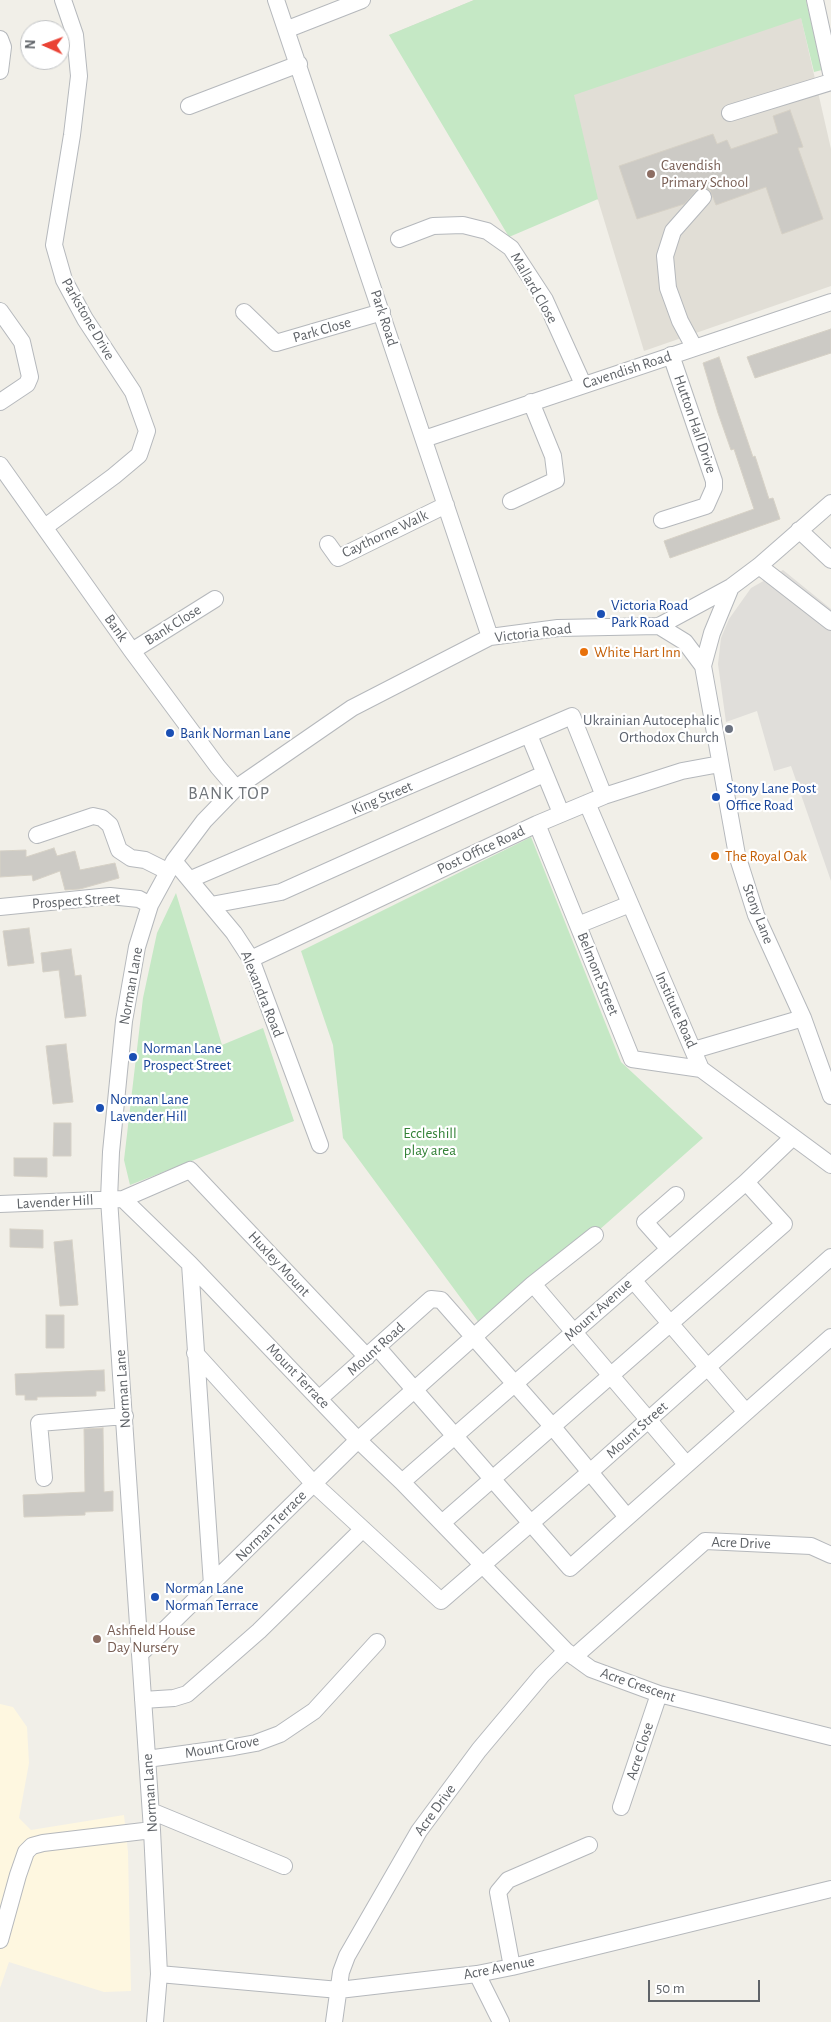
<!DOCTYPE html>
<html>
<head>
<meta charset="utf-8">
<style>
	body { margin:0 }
	#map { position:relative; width:831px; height:2022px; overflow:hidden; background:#f1efe8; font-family:"Alegreya Sans",sans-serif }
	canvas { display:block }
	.north { position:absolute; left:20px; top:20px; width:50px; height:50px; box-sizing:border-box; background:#fff; border:1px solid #bfc1c3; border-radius:50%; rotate:272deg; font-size:14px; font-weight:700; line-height:20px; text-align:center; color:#5f6368 }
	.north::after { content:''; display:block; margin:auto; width:18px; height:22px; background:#ea4335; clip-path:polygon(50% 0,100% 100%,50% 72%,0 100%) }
	.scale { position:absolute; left:648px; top:1980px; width:112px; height:22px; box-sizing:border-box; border:2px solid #5f6368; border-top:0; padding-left:6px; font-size:15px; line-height:18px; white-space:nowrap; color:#5f6368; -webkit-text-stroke:4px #fff; paint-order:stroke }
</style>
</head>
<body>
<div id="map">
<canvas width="831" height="2022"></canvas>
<div class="north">N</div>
<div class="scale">50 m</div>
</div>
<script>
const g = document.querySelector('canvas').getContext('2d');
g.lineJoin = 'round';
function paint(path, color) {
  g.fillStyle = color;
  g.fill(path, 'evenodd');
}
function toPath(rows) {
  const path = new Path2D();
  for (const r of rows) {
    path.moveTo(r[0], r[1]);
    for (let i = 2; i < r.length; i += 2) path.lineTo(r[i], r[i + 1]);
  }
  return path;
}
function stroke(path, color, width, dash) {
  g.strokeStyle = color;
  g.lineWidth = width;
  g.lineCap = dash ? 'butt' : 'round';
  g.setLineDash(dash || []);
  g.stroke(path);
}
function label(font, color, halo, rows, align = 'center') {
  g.font = font + ' "Alegreya Sans",sans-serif';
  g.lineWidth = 4.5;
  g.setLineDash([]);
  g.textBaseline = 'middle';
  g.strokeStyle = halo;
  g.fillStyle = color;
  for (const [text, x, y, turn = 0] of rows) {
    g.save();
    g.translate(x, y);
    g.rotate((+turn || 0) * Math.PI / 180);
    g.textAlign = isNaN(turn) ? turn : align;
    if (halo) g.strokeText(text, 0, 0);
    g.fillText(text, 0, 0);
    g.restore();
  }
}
const commercial = toPath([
	[0,1704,13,1707,27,1727,29,1763,19,1818,31,1830,124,1815,128,1852,131,1991,104,1992,9,1962,0,1988]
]);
const industrial = toPath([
	[783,570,831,609,831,881,791,766,774,771,757,711,726,722,718,664,721,638,729,619,751,588]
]);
const education = toPath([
	[474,0,797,0,831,149,831,286,644,351,598,200,389,35]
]);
const green = toPath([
	[474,0,806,0,822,70,814,72,801,18,574,95,598,199,509,237,389,35],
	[531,837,621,1062,703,1138,485,1331,343,1138,333,1045,301,951],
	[176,893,222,1045,263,1028,294,1121,130,1185,124,1160,143,998,157,933]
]);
const building = toPath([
	[790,110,803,147,798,148,823,219,782,234,766,187,716,205,710,190,700,187,684,204,637,219,619,166,713,134,717,144,727,140,731,149,778,133,773,116,790,110],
	[831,329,831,353,755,378,747,357,831,329],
	[719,357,753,457,755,456,769,499,773,498,780,519,670,558,664,541,754,509,734,449,731,450,718,413,703,363,719,357],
	[54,848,57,856,75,851,80,870,115,863,119,878,80,889,65,890,60,871,33,881,32,875,0,877,0,851,26,850,26,857,54,848],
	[29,928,34,963,8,966,3,931,29,928],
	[71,949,75,976,81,975,86,1016,65,1018,59,970,43,972,41,953,71,949],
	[66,1044,73,1102,53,1104,46,1046,66,1044],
	[54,1123,71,1123,71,1156,53,1156,54,1123],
	[14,1158,47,1158,47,1177,14,1176,14,1158],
	[10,1229,43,1230,43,1248,10,1247,10,1229],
	[72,1240,78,1305,60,1306,54,1242,72,1240],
	[46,1315,64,1315,64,1348,46,1348,46,1315],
	[104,1370,105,1391,96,1391,96,1396,37,1397,37,1400,25,1400,25,1395,16,1395,15,1374,104,1370],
	[103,1428,104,1492,113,1491,113,1511,85,1512,85,1515,24,1517,23,1495,85,1492,84,1429,103,1428]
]);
const minor = toPath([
	[276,0,490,637],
	[815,0,831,73],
	[288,29,362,0],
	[0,39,3,47,0,71],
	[189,106,299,64],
	[730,113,831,82],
	[399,239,433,226,463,225,487,231,511,248,545,300,583,384],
	[0,311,22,342,30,377,27,384,0,402],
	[244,312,276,343,382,312],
	[694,347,680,321,668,288,665,256,673,231,703,197],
	[424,439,831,302],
	[0,465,132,651,218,767,236,788],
	[511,501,556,480,553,456,531,402],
	[662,520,706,506,714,488,714,481,671,355],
	[45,527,114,476,139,455,147,431,133,392,85,319,64,280,54,245,72,135,79,76,75,35,63,0],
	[799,530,831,560],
	[328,544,338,558,446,505],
	[759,566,831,622],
	[659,626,685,642,703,666,737,855,756,915,803,1018,831,1096],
	[132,651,215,599],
	[703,666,712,633,731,587],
	[529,735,561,813],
	[587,803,701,1069,831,1165],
	[537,824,632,1059,701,1069],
	[37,835,93,816,102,818,110,825,119,850,131,858,145,860,167,871],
	[174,861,234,933,251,959,320,1145],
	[191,879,572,716,604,796],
	[211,905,281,892,544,774],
	[0,907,110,896,139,899,150,905],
	[578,925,630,904],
	[251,959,537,824,604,796,682,771,720,764],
	[694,1050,803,1018],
	[123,1199,190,1170,367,1357],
	[0,1204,123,1199,190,1264,358,1440,402,1482,566,1651,591,1669,659,1694,831,1737],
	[669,1249,645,1222,676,1195],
	[190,1264,212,1585],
	[633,1280,745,1411],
	[533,1284,686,1464],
	[378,1348,570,1568,831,1337],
	[195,1353,314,1484,441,1601,590,1472,831,1257],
	[320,1398,431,1299,441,1300,552,1426,627,1517],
	[44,1478,39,1423,125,1416],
	[402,1482,746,1182,792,1138],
	[442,1523,784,1224,746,1182],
	[140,1654,358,1440,533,1284,595,1235],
	[574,1657,705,1541,811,1546,831,1555],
	[143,1700,174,1698,187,1694,259,1631,363,1529],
	[147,1759,234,1747,256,1743,280,1734,314,1711,377,1642],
	[621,1807,659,1694],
	[151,1811,284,1866],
	[0,1940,18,1875,26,1852,32,1846,43,1843,152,1830],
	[512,1967,498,1892,508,1880,589,1845],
	[159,1974,339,1990,477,1974,512,1967,831,1889],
	[477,1974,501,2022],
	[155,2022,159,1974,152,1830,109,1199,111,1152,124,1021,137,947,150,905,174,861,204,821,236,788,352,708,490,637,558,628,659,626,731,587,759,566,831,503],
	[334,2022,341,1972,347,1956,419,1831,479,1750,542,1675,566,1651]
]);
const markers = [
	[651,174,5,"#8d6e63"],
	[601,614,5,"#1a4fb4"],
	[584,652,5,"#e8710a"],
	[729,729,5,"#6b7280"],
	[170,733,5,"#1a4fb4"],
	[716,797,5,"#1a4fb4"],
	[715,856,5,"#e8710a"],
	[133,1057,5,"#1a4fb4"],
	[100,1108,5,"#1a4fb4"],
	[155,1597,5,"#1a4fb4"],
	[97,1639,5,"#8d6e63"]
];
const educationNames = [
	["Cavendish",661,165],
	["Primary School",661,182],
	["Ashfield House",107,1630],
	["Day Nursery",107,1647]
];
const streetNames = [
	["Mallard Close",534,288,60],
	["Park Road",384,318,72],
	["Parkstone Drive",88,319,60],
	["Park Close",322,330,-16],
	["Cavendish Road",627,370,-18],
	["Hutton Hall Drive",695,424,71],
	["Caythorne Walk",385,534,-25],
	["Bank Close",173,625,-32],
	["Bank",116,628,55],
	["Victoria Road",533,633,-7],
	["King Street",382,798,-23],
	["Post Office Road",481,850,-25],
	["Prospect Street",76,901,-4],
	["Stony Lane",758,914,69],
	["Belmont Street",598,974,68],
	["Norman Lane",131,986,-80],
	["Alexandra Road",262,994,68],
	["Institute Road",676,1010,66],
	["Lavender Hill",55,1202,-3],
	["Huxley Mount",279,1264,47],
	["Mount Avenue",598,1310,-42],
	["Mount Road",376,1349,-42],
	["Mount Terrace",298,1376,46],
	["Norman Lane",123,1389,-94],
	["Mount Street",637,1430,-42],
	["Norman Terrace",271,1526,-45],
	["Acre Drive",741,1543,2],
	["Acre Crescent",638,1685,19],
	["Mount Grove",222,1747,-10],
	["Acre Close",640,1751,-72],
	["Norman Lane",150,1793,-94],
	["Acre Drive",435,1810,-54],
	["Acre Avenue",499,1968,-11]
];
const transitNames = [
	["Victoria Road",611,605],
	["Park Road",611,622],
	["Bank Norman Lane",180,733],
	["Stony Lane Post",726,788],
	["Office Road",726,805],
	["Norman Lane",143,1048],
	["Prospect Street",143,1065],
	["Norman Lane",110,1099],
	["Lavender Hill",110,1116],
	["Norman Lane",165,1588],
	["Norman Terrace",165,1605]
];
const foodNames = [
	["White Hart Inn",594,652],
	["The Royal Oak",725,856]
];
const worshipNames = [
	["Ukrainian Autocephalic",719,720],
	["Orthodox Church",719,737]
];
const parkNames = [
	["Eccleshill",430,1133],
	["play area",430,1150]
];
const quarterNames = [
	["BANK TOP",229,794]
];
paint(commercial, '#fef7e0');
paint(industrial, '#e0deda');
paint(education, '#e1ded6');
paint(green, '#c5e8c5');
paint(building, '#cccac5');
stroke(building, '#d6d1c6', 1);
stroke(minor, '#b5b8bc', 18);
stroke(minor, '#fff', 16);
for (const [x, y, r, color] of markers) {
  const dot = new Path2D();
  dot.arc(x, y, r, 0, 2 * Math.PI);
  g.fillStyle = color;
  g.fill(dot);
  stroke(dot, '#fff', 2);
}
label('15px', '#785e54', '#fff', educationNames, 'left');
label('15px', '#5f6368', '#fff', streetNames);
label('15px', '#164399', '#fff', transitNames, 'left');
label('15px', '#c56008', '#fff', foodNames, 'left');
label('15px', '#5b616d', '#fff', worshipNames, 'right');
label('15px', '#348238', '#fff', parkNames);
g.letterSpacing = '1px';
label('18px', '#70757a', '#fff', quarterNames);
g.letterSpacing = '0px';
</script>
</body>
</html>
